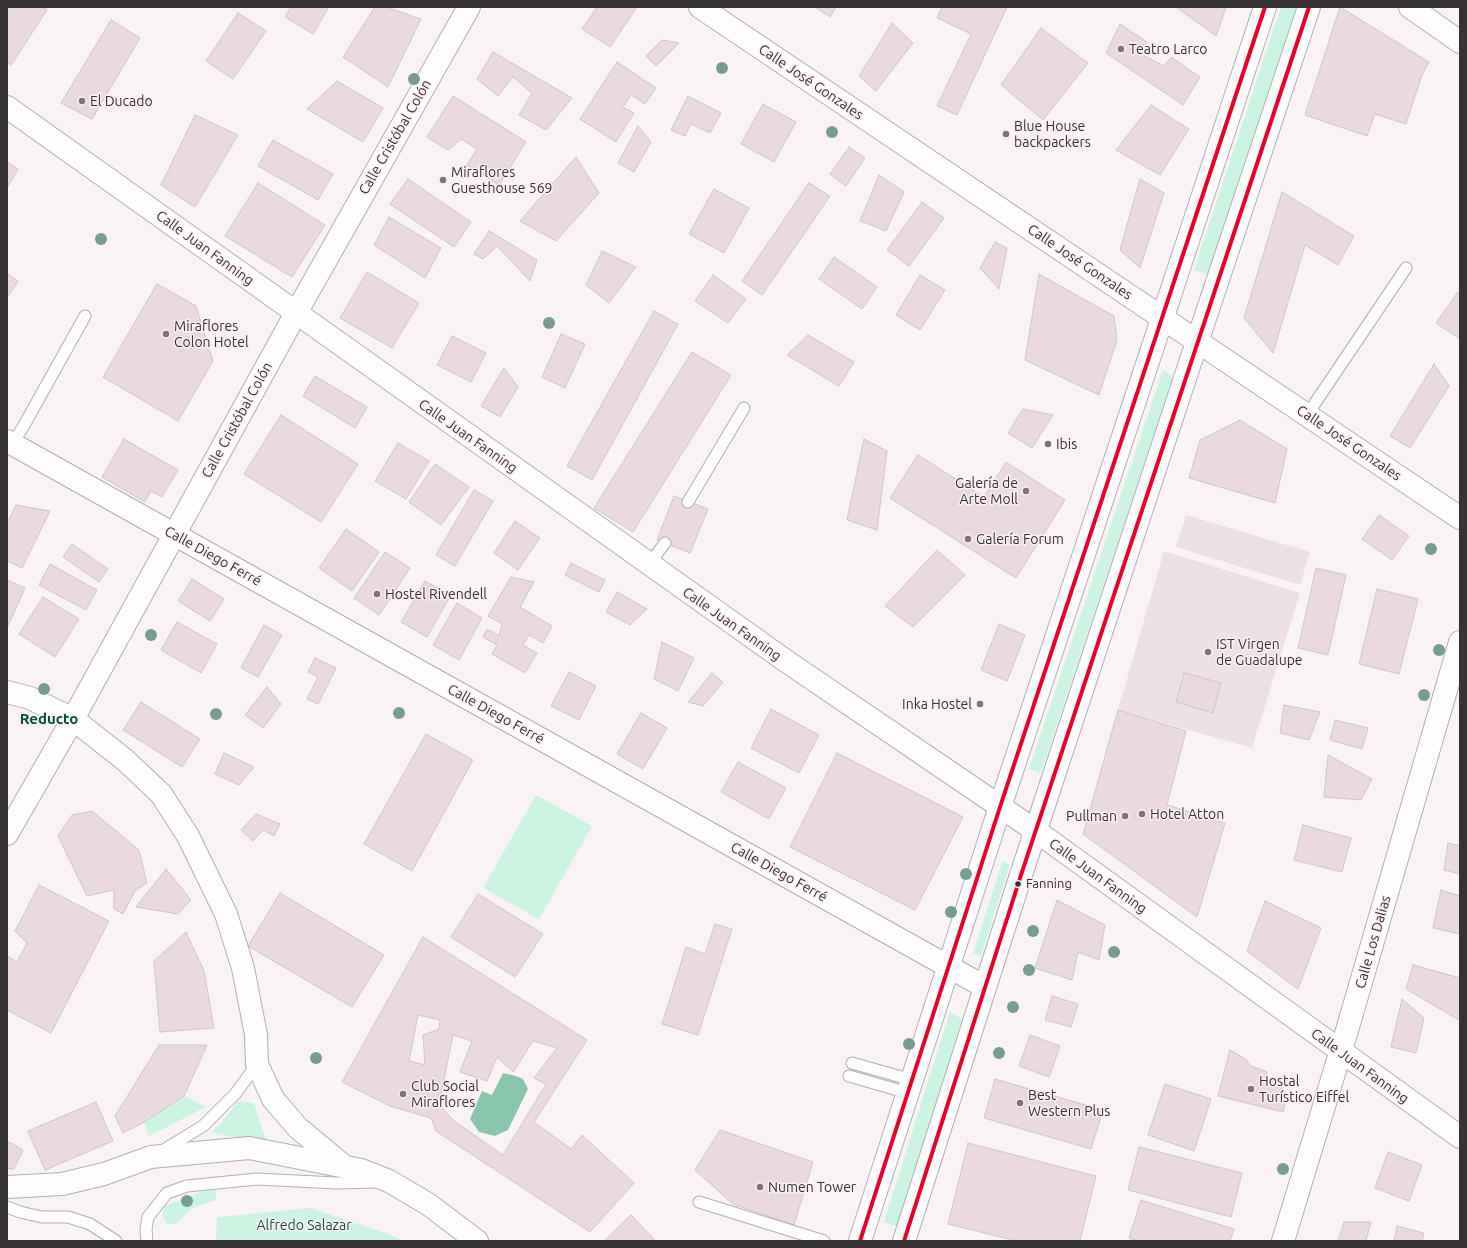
<!DOCTYPE html>
<html>
<head>
<meta charset="utf-8">
<style>
	body { margin:0 }
	#map { position:relative; width:1467px; height:1248px; overflow:hidden; background:#faf3f6; font-family:Ubuntu,sans-serif }
	canvas { display:block }
	.frame { position:absolute; inset:0; border:8px solid #363133; pointer-events:none }
</style>
</head>
<body>
<div id="map">
<canvas width="1467" height="1248"></canvas>
<div class="frame"></div>
</div>
<script>
const g = document.querySelector('canvas').getContext('2d');
g.lineJoin = 'round';
function paint(path, color) {
  g.fillStyle = color;
  g.fill(path, 'evenodd');
}
function toPath(rows) {
  const path = new Path2D();
  for (const r of rows) {
    path.moveTo(r[0], r[1]);
    for (let i = 2; i < r.length; i += 2) path.lineTo(r[i], r[i + 1]);
  }
  return path;
}
function stroke(path, color, width, dash) {
  g.strokeStyle = color;
  g.lineWidth = width;
  g.lineCap = dash ? 'butt' : 'round';
  g.setLineDash(dash || []);
  g.stroke(path);
}
function label(font, color, halo, rows, align = 'center') {
  g.font = font + ' Ubuntu,sans-serif';
  g.lineWidth = 3;
  g.setLineDash([]);
  g.textBaseline = 'middle';
  g.strokeStyle = halo;
  g.fillStyle = color;
  for (const [text, x, y, turn = 0] of rows) {
    g.save();
    g.translate(x, y);
    g.rotate((+turn || 0) * Math.PI / 180);
    g.textAlign = isNaN(turn) ? turn : align;
    if (halo) g.strokeText(text, 0, 0);
    g.fillText(text, 0, 0);
    g.restore();
  }
}
const built = toPath([
	[1186,515,1310,552,1300,585,1176,547],
	[1164,551,1300,593,1252,748,1118,710]
]);
const green = toPath([
	[1281,7,1298,7,1209,275,1194,270],
	[1163,370,1173,377,1041,773,1029,769],
	[536,795,592,826,539,919,483,888],
	[1003,860,1010,865,981,956,973,953],
	[950,1012,962,1019,897,1226,884,1222],
	[184,1096,206,1107,149,1136,144,1122],
	[238,1101,254,1103,263,1132,270,1145,211,1132,221,1123],
	[216,1186,216,1200,190,1209,179,1222,168,1225,162,1215,165,1206],
	[310,1208,394,1236,402,1241,216,1241,217,1217]
]);
const water = toPath([
	[503,1073,516,1076,523,1079,528,1089,508,1130,495,1136,479,1132,470,1119,482,1091,492,1095]
]);
const building = toPath([
	[7,7,42,7,47,10,11,65,7,62,7,7],
	[291,7,329,7,313,34,285,17,291,7],
	[375,7,386,7,421,19,388,87,343,57,375,7],
	[597,7,637,7,610,47,582,29,597,7],
	[815,7,836,7,830,17,815,7],
	[942,7,1007,7,957,115,937,106,971,34,937,18,942,7],
	[1176,7,1226,7,1216,36,1176,7],
	[1340,7,1429,62,1422,75,1406,124,1375,114,1367,136,1305,115,1340,7],
	[238,13,266,31,233,79,206,61,238,13],
	[111,20,140,38,92,119,61,103,111,20],
	[892,23,913,43,876,91,859,76,892,23],
	[1120,24,1147,42,1141,54,1164,66,1171,57,1200,77,1183,105,1106,53,1120,24],
	[1041,28,1088,63,1043,120,1001,85,1041,28],
	[662,40,679,43,656,66,646,56,662,40],
	[493,52,572,98,546,130,519,115,532,93,513,77,498,96,477,79,493,52],
	[617,62,656,88,645,104,631,95,623,107,634,113,616,142,580,119,617,62],
	[337,81,383,108,363,142,307,109,337,81],
	[453,96,526,142,499,185,467,165,477,149,461,139,448,150,427,137,453,96],
	[688,96,721,113,710,133,691,124,685,136,671,130,688,96],
	[763,104,796,122,774,162,741,144,763,104],
	[1151,105,1189,129,1160,175,1116,150,1151,105],
	[195,115,238,135,195,207,161,185,195,115],
	[638,126,651,142,634,172,618,163,638,126],
	[273,140,333,174,318,200,258,166,273,140],
	[849,147,865,158,846,186,830,174,849,147],
	[576,157,599,193,556,241,520,221,576,157],
	[7,162,18,169,7,188,7,162],
	[879,175,904,192,886,231,860,221,879,175],
	[408,179,471,222,454,247,390,204,408,179],
	[1140,179,1164,193,1140,268,1120,250,1140,179],
	[258,183,325,225,292,277,225,236,258,183],
	[809,183,830,196,762,295,742,281,809,183],
	[714,189,749,208,724,253,689,234,714,189],
	[1282,192,1354,236,1338,265,1305,245,1273,353,1244,318,1282,192],
	[922,202,944,218,909,266,887,250,922,202],
	[389,217,441,248,425,278,374,245,389,217],
	[489,231,537,260,530,281,497,246,483,259,474,254,489,231],
	[995,242,1007,248,999,289,980,268,995,242],
	[602,251,636,267,609,303,586,285,602,251],
	[834,257,877,287,862,309,819,279,834,257],
	[367,272,419,303,392,348,340,318,367,272],
	[7,273,18,281,7,298,7,273],
	[1039,274,1114,316,1117,340,1099,395,1025,360,1039,274],
	[713,275,746,299,728,323,695,301,713,275],
	[920,275,945,290,920,330,896,315,920,275],
	[157,284,196,306,213,361,178,421,103,377,157,284],
	[1458,292,1460,293,1460,339,1436,323,1458,292],
	[654,311,678,324,592,480,567,466,654,311],
	[561,334,585,344,565,388,542,377,561,334],
	[808,335,854,362,839,386,787,355,808,335],
	[452,336,486,353,471,382,437,365,452,336],
	[692,352,731,375,633,532,594,508,692,352],
	[1434,364,1449,386,1410,448,1390,436,1434,364],
	[504,368,518,387,500,417,481,406,504,368],
	[315,376,367,407,355,428,303,396,315,376],
	[1023,409,1053,415,1032,448,1008,433,1023,409],
	[281,415,358,464,321,522,244,474,281,415],
	[1240,420,1287,449,1275,503,1189,478,1200,440,1240,420],
	[124,439,178,470,162,497,151,491,145,502,102,477,124,439],
	[864,439,887,451,877,530,847,520,864,439],
	[398,443,429,461,406,499,375,481,398,443],
	[918,455,984,497,1006,462,1065,500,1016,578,890,498,918,455],
	[435,464,469,487,441,525,409,502,435,464],
	[474,490,493,501,455,566,436,555,474,490],
	[674,496,708,509,690,553,657,540,674,496],
	[16,505,50,511,22,568,7,561,7,524,16,505],
	[1379,515,1409,536,1392,560,1362,539,1379,515],
	[515,521,540,538,518,570,494,553,515,521],
	[346,529,379,552,352,591,319,568,346,529],
	[72,544,108,569,99,582,63,557,72,544],
	[937,550,965,575,913,627,885,606,937,550],
	[385,552,410,568,379,615,354,598,385,552],
	[571,563,605,580,599,592,565,575,571,563],
	[50,564,97,590,86,610,39,585,50,564],
	[1316,568,1346,575,1328,655,1298,648,1316,568],
	[511,577,534,582,520,607,552,626,543,643,529,635,523,645,537,653,525,673,492,654,497,645,483,637,487,629,499,636,502,624,488,616,511,577],
	[192,579,224,599,210,621,178,601,192,579],
	[7,580,25,588,7,628,7,580],
	[425,581,451,595,427,637,401,622,425,581],
	[1377,589,1418,599,1399,674,1359,664,1377,589],
	[617,592,647,609,630,625,606,612,617,592],
	[43,597,79,619,55,657,19,634,43,597],
	[457,603,482,618,459,660,433,645,457,603],
	[177,622,217,644,201,673,161,650,177,622],
	[999,624,1025,635,1007,681,981,670,999,624],
	[264,625,282,635,258,677,241,668,264,625],
	[662,642,694,658,678,691,654,679,662,642],
	[315,658,336,668,318,704,307,699,318,677,308,672,315,658],
	[569,672,596,686,579,720,551,706,569,672],
	[712,673,723,682,703,706,688,702,712,673],
	[1184,673,1221,683,1213,713,1176,702,1184,673],
	[267,687,281,704,263,728,245,715,267,687],
	[141,702,200,739,182,767,123,730,141,702],
	[1284,705,1320,712,1309,740,1280,733,1284,705],
	[771,709,819,735,799,773,751,748,771,709],
	[1118,710,1186,731,1167,805,1225,823,1197,917,1083,834,1118,710],
	[641,713,667,728,643,769,617,754,641,713],
	[1335,720,1368,728,1362,749,1330,740,1335,720],
	[426,734,473,760,412,871,364,844,426,734],
	[224,753,254,767,239,785,215,774,224,753],
	[837,753,963,817,915,910,790,847,837,753],
	[1328,755,1372,779,1361,800,1324,797,1328,755],
	[738,762,786,788,769,819,721,792,738,762],
	[92,811,139,850,147,883,135,891,123,914,114,909,114,890,87,896,58,836,72,815,92,811],
	[256,814,280,824,274,836,263,830,253,841,241,830,256,814],
	[1303,825,1351,838,1342,872,1294,860,1303,825],
	[1448,843,1460,846,1460,874,1444,870,1448,843],
	[166,869,191,900,178,914,136,907,166,869],
	[39,885,109,921,51,1033,7,1010,7,956,17,962,27,943,15,931,39,885],
	[1441,890,1460,896,1460,934,1433,928,1441,890],
	[280,893,384,955,352,1007,248,946,280,893],
	[478,894,543,934,515,977,451,937,478,894],
	[1057,900,1105,925,1099,960,1078,952,1072,980,1035,968,1057,900],
	[1265,901,1321,928,1298,989,1247,951,1265,901],
	[715,924,732,929,698,1035,662,1024,686,947,705,954,715,924],
	[186,932,204,971,214,1028,160,1032,154,961,186,932],
	[423,937,587,1040,534,1122,571,1149,582,1135,634,1183,590,1232,436,1131,431,1118,390,1106,342,1082,423,937],
	[418,1015,440,1020,439,1029,423,1035,425,1065,409,1061,418,1015],
	[453,1035,472,1041,460,1072,487,1081,497,1057,513,1072,533,1041,557,1048,534,1078,546,1084,503,1155,454,1121,439,1104,453,1035],
	[1413,965,1460,978,1460,1016,1459,1020,1406,989,1413,965],
	[1052,996,1078,1004,1071,1027,1045,1020,1052,996],
	[1402,999,1424,1018,1416,1053,1391,1047,1402,999],
	[1030,1035,1060,1046,1049,1077,1019,1066,1030,1035],
	[159,1045,207,1045,184,1096,144,1122,123,1133,115,1116,159,1045],
	[1230,1050,1247,1060,1249,1065,1267,1072,1266,1080,1278,1082,1287,1095,1283,1112,1218,1096,1230,1050],
	[995,1079,1103,1110,1091,1149,984,1118,995,1079],
	[1165,1084,1211,1099,1194,1151,1148,1135,1165,1084],
	[96,1102,113,1141,45,1170,28,1131,96,1102],
	[720,1130,813,1162,794,1225,733,1204,695,1170,720,1130],
	[7,1141,23,1150,14,1169,7,1169,7,1141],
	[968,1143,1096,1176,1080,1241,1017,1241,948,1224,968,1143],
	[1139,1147,1242,1173,1231,1217,1128,1190,1139,1147],
	[1388,1152,1422,1165,1409,1201,1375,1188,1388,1152],
	[1141,1200,1234,1229,1230,1241,1139,1241,1129,1238,1141,1200],
	[631,1215,654,1239,651,1241,604,1241,631,1215],
	[1344,1222,1371,1222,1366,1241,1338,1241,1344,1222],
	[1397,1226,1424,1233,1422,1241,1394,1241,1397,1226]
]);
const lane = toPath([
	[1307,415,1406,268],
	[12,444,23,427,85,316],
	[688,502,744,408],
	[649,564,665,543],
	[852,1063,912,1080],
	[849,1076,908,1093],
	[162,1151,203,1126,236,1093,257,1064],
	[699,1202,824,1241],
	[7,1207,20,1212,42,1217,68,1217,90,1224,116,1241],
	[147,1241,146,1229,148,1217,167,1193,187,1186,257,1179,336,1183,377,1182]
]);
const street = toPath([
	[700,7,1460,518],
	[1410,7,1460,42],
	[7,107,786,661,1036,831,1460,1137],
	[7,441,985,987],
	[7,692,30,698,73,719,125,760,161,794,188,836,226,914,243,968,256,1035,257,1064,273,1099,298,1128,345,1167],
	[7,834,73,719,296,313,469,7],
	[1283,1241,1348,1027,1460,642]
]);
const secondary = toPath([
	[7,1187,62,1184,104,1174,151,1157,249,1148,361,1170,389,1181,428,1204,477,1241],
	[860,1241,1000,807,1176,277,1265,7],
	[904,1241,1021,875,1188,369,1309,7]
]);
const bus1 = toPath([
	[860,1241,1000,807,1265,7],
	[904,1241,1021,875,1309,7]
]);
const trees = [
	[722,68],
	[414,79],
	[832,132],
	[101,239],
	[549,323],
	[1431,549],
	[151,635],
	[1439,650],
	[44,689],
	[1424,695],
	[399,713],
	[216,714],
	[966,874],
	[951,912],
	[1033,931],
	[1114,952],
	[1029,970],
	[1013,1007],
	[909,1044],
	[999,1053],
	[316,1058],
	[1283,1169],
	[187,1201]
];
const markers = [
	[1121,49,4,"#7b7577"],
	[82,101,4,"#7b7577"],
	[1006,134,4,"#7b7577"],
	[443,180,4,"#7b7577"],
	[166,334,4,"#7b7577"],
	[1048,444,4,"#7b7577"],
	[1026,491,4,"#7b7577"],
	[968,539,4,"#7b7577"],
	[377,594,4,"#7b7577"],
	[1208,652,4,"#7b7577"],
	[980,704,4,"#7b7577"],
	[1142,814,4,"#7b7577"],
	[1125,816,4,"#7b7577"],
	[1018,884,3.5,"#363133"],
	[1251,1089,4,"#7b7577"],
	[403,1094,4,"#7b7577"],
	[1020,1103,4,"#7b7577"],
	[760,1187,4,"#7b7577"]
];
const busNames = [
	["Fanning",1026,884]
];
const poiNames = [
	["Teatro Larco",1129,49],
	["El Ducado",90,101],
	["Blue House",1014,126],
	["backpackers",1014,142],
	["Miraflores",451,172],
	["Guesthouse 569",451,188],
	["Miraflores",174,326],
	["Colon Hotel",174,342],
	["Ibis",1056,444],
	["Galería de",1018,483,"right"],
	["Arte Moll",1018,499,"right"],
	["Galería Forum",976,539],
	["Hostel Rivendell",385,594],
	["IST Virgen",1216,644],
	["de Guadalupe",1216,660],
	["Inka Hostel",972,704,"right"],
	["Hotel Atton",1150,814],
	["Pullman",1117,816,"right"],
	["Hostal",1259,1081],
	["Turístico Eiffel",1259,1097],
	["Club Social",411,1086],
	["Miraflores",411,1102],
	["Best",1028,1095],
	["Western Plus",1028,1111],
	["Numen Tower",768,1187]
];
const streetNames = [
	["Calle José Gonzales",811,82,34],
	["Calle Cristóbal Colón",395,137,-60],
	["Calle Juan Fanning",205,248,36],
	["Calle José Gonzales",1080,262,34],
	["Calle Cristóbal Colón",237,420,-61],
	["Calle Juan Fanning",468,436,35],
	["Calle José Gonzales",1349,443,34],
	["Calle Diego Ferré",213,556,29],
	["Calle Juan Fanning",732,624,35],
	["Calle Diego Ferré",496,714,29],
	["Calle Diego Ferré",779,872,29],
	["Calle Juan Fanning",1098,876,36],
	["Calle Los Dalias",1373,942,-74],
	["Calle Juan Fanning",1360,1066,36]
];
const parkNames = [
	["Alfredo Salazar",304,1225]
];
const neighbourhoodNames = [
	["Reducto",49,719]
];
paint(built, '#eee1e6');
paint(green, '#cdf4e2');
paint(water, '#8ac6ad');
paint(building, '#ebd9e1');
stroke(building, '#ccc7c9', 1);
stroke(lane, '#b2aeb0', 13);
stroke(street, '#b2aeb0', 24);
stroke(secondary, '#b2aeb0', 24);
stroke(lane, '#fefdfe', 11);
stroke(street, '#fefdfe', 22);
stroke(secondary, '#fefdfe', 22);
stroke(bus1, '#e4002b', 4);
g.fillStyle = '#789c90';
for (const [x, y] of trees) {
  g.beginPath();
  g.arc(x, y, 6, 0, 2 * Math.PI);
  g.fill();
}
for (const [x, y, r, color] of markers) {
  const dot = new Path2D();
  dot.arc(x, y, r, 0, 2 * Math.PI);
  g.fillStyle = color;
  g.fill(dot);
  stroke(dot, '#fdf0f5', 1.5);
}
label('13px', '#363133', '#fdf0f5', busNames, 'left');
label('14px', '#363133', '#fdf0f5', poiNames, 'left');
label('14px', '#363133', '#fdf0f5', streetNames);
label('14px', '#0d553d', '#fdf0f5', parkNames);
label('bold 15px', '#014f37', '#fdf0f5', neighbourhoodNames);
</script>
</body>
</html>
